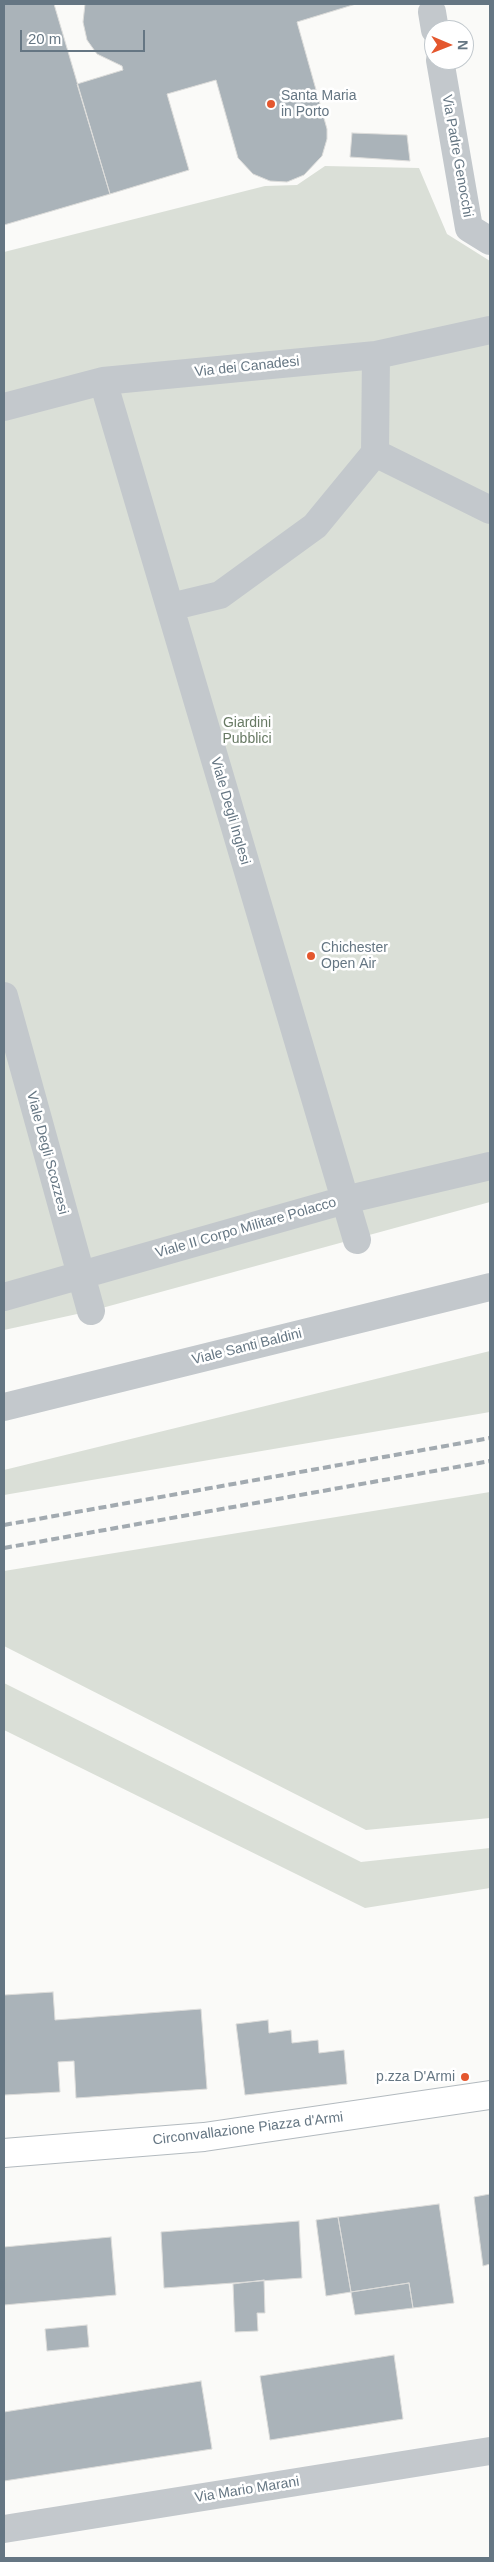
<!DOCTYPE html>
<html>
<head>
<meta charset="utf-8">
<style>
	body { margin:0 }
	#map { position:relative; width:494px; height:2562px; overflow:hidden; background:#fafaf8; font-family:Helvetica,sans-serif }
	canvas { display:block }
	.frame { position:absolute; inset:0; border:5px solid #657683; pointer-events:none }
	.north { position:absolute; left:424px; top:20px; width:50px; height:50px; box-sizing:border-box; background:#fff; border:1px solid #c1c8cd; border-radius:50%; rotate:91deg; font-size:14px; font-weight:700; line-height:20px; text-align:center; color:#657683 }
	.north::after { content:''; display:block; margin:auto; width:18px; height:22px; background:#e4572e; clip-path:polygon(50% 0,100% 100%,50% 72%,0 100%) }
	.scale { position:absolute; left:20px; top:30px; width:125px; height:22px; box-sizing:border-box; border:2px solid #657683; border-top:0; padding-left:6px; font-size:15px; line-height:18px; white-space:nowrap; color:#657683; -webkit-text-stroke:4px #fff; paint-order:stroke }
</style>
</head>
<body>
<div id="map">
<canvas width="494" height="2562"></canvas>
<div class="frame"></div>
<div class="north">N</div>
<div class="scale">20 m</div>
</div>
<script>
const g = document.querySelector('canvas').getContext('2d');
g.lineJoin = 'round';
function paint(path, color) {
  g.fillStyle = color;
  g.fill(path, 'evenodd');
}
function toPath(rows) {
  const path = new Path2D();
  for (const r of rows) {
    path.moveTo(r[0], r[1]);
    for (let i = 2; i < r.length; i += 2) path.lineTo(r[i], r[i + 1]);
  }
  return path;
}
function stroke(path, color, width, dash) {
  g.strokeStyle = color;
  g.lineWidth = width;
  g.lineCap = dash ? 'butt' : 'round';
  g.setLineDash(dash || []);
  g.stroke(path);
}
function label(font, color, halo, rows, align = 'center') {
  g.font = font + ' Helvetica,sans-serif';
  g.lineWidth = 5;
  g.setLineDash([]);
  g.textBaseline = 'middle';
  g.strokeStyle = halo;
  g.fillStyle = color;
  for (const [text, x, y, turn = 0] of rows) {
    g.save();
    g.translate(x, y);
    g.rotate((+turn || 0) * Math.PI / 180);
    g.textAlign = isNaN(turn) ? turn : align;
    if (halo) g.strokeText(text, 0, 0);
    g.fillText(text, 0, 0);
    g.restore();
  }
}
const green = toPath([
	[325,166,419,168,447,234,490,261,490,1202,91,1311,4,1330,4,252,265,186,297,185],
	[490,1351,490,1412,4,1495,4,1470],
	[490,1492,490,1818,366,1830,4,1646,4,1571],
	[4,1683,361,1862,490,1848,490,1888,365,1908,4,1730]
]);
const building = toPath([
	[4,4,54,4,110,194,4,225,4,4],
	[85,4,356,4,297,22,327,129,327,139,322,156,304,175,287,182,270,181,253,174,238,158,216,80,167,94,189,170,110,194,77,84,123,70,122,66,97,54,87,40,83,22,85,4],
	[352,133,407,135,410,161,350,157,352,133],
	[53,1992,55,2020,201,2009,207,2089,76,2098,74,2061,58,2062,60,2092,4,2095,4,1995,53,1992],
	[268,2020,269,2033,291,2030,292,2043,318,2040,319,2053,344,2050,347,2084,245,2095,236,2024,268,2020],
	[490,2194,490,2264,483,2266,474,2197,490,2194],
	[439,2204,454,2303,413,2308,409,2283,351,2292,338,2217,439,2204],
	[338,2217,351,2292,326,2296,316,2220,338,2217],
	[299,2221,302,2278,164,2288,161,2232,299,2221],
	[111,2237,116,2295,4,2305,4,2247,111,2237],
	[264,2280,265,2313,257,2313,258,2331,235,2332,233,2284,264,2280],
	[409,2283,413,2308,355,2315,351,2292,409,2283],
	[87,2325,89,2347,47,2351,45,2329,87,2325],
	[394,2355,403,2419,270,2440,260,2376,394,2355],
	[201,2381,212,2449,4,2481,4,2412,201,2381]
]);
const street = toPath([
	[432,12,435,30],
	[440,60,469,228,490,241],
	[103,381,357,1240],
	[4,407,103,381,376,355,490,330],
	[375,453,490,510],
	[170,607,220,595,315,526,375,453,376,355],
	[4,996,91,1311],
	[4,1297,345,1200,490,1166],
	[4,1407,490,1287],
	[4,2529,490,2451]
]);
const secondary = toPath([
	[4,2153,204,2137,490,2095]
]);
const rail = toPath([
	[4,1525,490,1438],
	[4,1548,490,1461]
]);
const markers = [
	[271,104,5,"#e4572e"],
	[311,956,5,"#e4572e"],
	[465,2077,5,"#e4572e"]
];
const poiNames = [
	["Santa Maria",281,96],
	["in Porto",281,112],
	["Chichester",321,948],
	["Open Air",321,964],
	["p.zza D'Armi",455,2077,"right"]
];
const streetNames = [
	["Via Padre Genocchi",457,156,80],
	["Via dei Canadesi",247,367,-6],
	["Viale Degli Inglesi",230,811,74],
	["Viale Degli Scozzesi",47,1153,75],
	["Viale II Corpo Militare Polacco",246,1228,-16],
	["Viale Santi Baldini",247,1347,-14],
	["Circonvallazione Piazza d'Armi",248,2129,-7],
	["Via Mario Marani",247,2490,-9]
];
const parkNames = [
	["Giardini",247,723],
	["Pubblici",247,739]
];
paint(green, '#dadfd7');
paint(building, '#aab3b9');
stroke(building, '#dcdcda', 1);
stroke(secondary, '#b3babf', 30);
stroke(street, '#c3c8cc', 28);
stroke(secondary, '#fff', 28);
stroke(rail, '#a2aab0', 4, [8, 4]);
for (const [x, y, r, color] of markers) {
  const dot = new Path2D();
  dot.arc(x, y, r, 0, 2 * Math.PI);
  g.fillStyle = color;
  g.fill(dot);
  stroke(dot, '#fff', 2);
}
label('14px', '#657683', '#fff', poiNames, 'left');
label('14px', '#657683', '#fff', streetNames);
label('14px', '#687a64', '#fff', parkNames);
</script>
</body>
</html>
